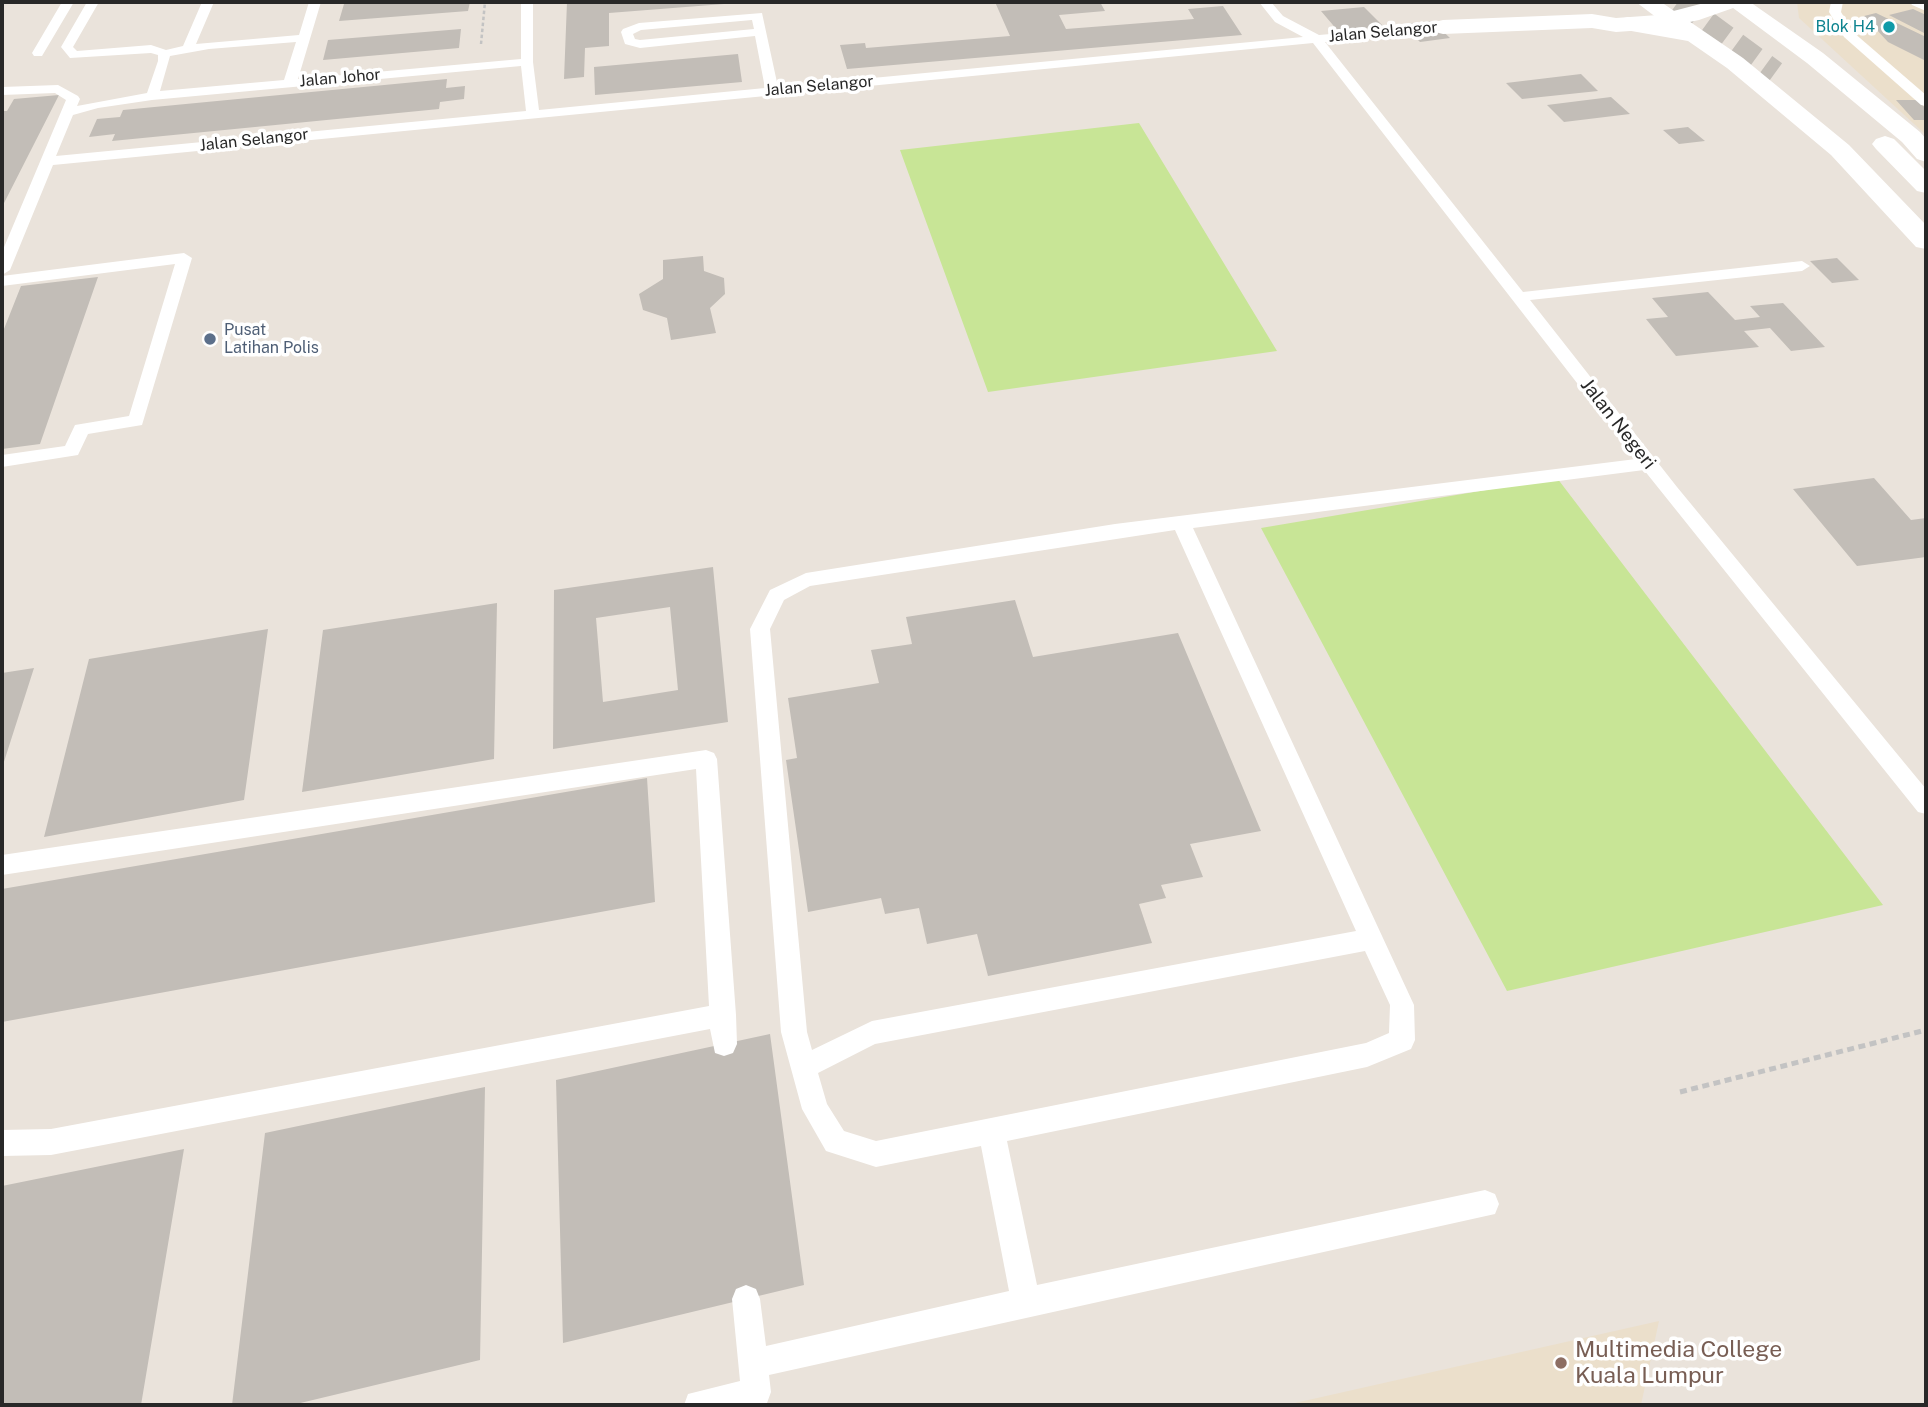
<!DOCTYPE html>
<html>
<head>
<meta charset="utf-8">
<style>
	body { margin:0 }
	#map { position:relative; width:1928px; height:1407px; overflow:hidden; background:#eae3db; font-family:"Public Sans",sans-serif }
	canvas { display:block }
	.frame { position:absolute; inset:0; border:4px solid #282828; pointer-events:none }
</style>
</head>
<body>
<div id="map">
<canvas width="1928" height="1407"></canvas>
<div class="frame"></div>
</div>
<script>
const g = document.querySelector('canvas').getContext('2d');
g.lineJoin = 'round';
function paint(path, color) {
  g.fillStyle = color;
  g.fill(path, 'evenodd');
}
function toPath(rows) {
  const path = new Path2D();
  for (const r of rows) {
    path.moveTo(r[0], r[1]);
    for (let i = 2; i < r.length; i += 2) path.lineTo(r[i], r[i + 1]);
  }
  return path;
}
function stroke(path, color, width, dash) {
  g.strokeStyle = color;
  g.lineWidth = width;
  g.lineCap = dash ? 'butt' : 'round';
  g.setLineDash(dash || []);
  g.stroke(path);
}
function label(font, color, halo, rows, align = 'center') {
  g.font = font + ' "Public Sans",sans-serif';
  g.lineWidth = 7;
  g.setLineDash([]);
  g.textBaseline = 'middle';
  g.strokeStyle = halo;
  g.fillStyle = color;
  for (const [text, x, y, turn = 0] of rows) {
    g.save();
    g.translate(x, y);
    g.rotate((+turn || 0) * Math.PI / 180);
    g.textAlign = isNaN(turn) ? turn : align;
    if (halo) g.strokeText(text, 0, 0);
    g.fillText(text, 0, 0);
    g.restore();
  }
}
const education = toPath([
	[1797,2,1926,2,1926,135,1799,18],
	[1659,1321,1641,1405,1286,1405]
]);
const pitch = toPath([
	[1139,123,1277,351,988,392,900,150],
	[1557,478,1883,905,1507,991,1261,528]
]);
const building = toPath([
	[375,2,470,2,468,11,339,21,344,4],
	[567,2,723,2,724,4,609,13,609,46,585,48,584,77,564,79],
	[995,2,1100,2,1105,11,1059,15,1066,29,1194,19,1188,9,1223,6,1242,35,847,69,840,45,865,43,866,48,1010,36],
	[1364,7,1384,27,1338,31,1321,11],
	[1913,9,1926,15,1926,34,1889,15],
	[1876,13,1926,37,1926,61,1888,42,1864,16],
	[1432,21,1450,38,1420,42,1402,24],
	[461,29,459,48,323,60,328,40],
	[738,54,742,82,595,95,594,67],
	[1581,74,1598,91,1522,99,1506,83],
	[447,79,446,88,465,86,464,99,440,102,439,109,112,141,115,134,89,137,97,119,120,117,123,110],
	[59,95,2,207,2,111,7,111,14,99],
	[1611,97,1630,114,1564,122,1547,105],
	[1896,100,1918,100,1926,109,1926,120,1914,120],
	[1688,127,1705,141,1679,144,1663,130],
	[703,256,704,271,724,278,725,294,710,308,716,333,671,340,667,318,643,310,639,294,663,279,663,260],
	[1837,258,1859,280,1832,283,1810,261],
	[98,277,40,444,2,449,2,334,21,286],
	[1708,292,1735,320,1760,317,1750,306,1783,303,1825,347,1791,351,1770,328,1744,331,1759,347,1676,356,1646,319,1668,317,1652,298],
	[1874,478,1911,520,1926,518,1926,533,1924,534,1926,557,1857,566,1793,489],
	[713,567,728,722,553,749,554,590],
	[670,607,678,690,603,702,596,618],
	[1015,600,1033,657,1178,633,1261,831,1190,844,1203,877,1161,885,1166,898,1139,904,1152,943,988,976,977,934,927,944,919,908,885,914,881,898,808,912,786,760,797,758,788,698,879,683,871,650,912,644,906,617],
	[497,603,494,759,302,792,323,630],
	[268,629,244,800,44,837,89,659],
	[34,668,2,768,2,673],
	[647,778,655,902,2,1022,2,889],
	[770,1034,804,1285,563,1343,556,1080],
	[485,1087,480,1360,292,1405,232,1405,265,1133],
	[184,1149,141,1405,2,1405,2,1186]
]);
const secondaryTunnel = toPath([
	[1678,2,1775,73]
]);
const pathFar1 = toPath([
	[481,44,485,2]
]);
const path = toPath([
	[1680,1092,1926,1030]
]);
const service = toPath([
	[62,2,74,2,42,56,34,56,32,53,62,2],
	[87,2,99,2,73,47,77,51,151,45,166,50,183,46,202,2,214,2,196,44,299,35,309,2,321,2,298,79,521,59,521,2,533,2,533,62,539,110,765,88,755,36,640,48,625,44,621,32,623,29,639,23,762,13,778,87,1303,37,1275,22,1259,2,1271,2,1283,16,1319,35,1447,24,1449,27,1443,31,1325,42,1523,292,1802,261,1810,266,1802,271,1530,300,1677,487,1926,789,1926,814,1918,812,1644,470,1193,528,1414,1005,1415,1040,1411,1049,1367,1067,1007,1141,1037,1285,1485,1190,1495,1194,1499,1204,1495,1214,769,1375,771,1392,767,1403,760,1405,684,1405,688,1394,740,1381,732,1299,736,1289,746,1285,756,1289,760,1299,766,1346,1009,1291,981,1146,876,1167,826,1151,802,1109,781,1032,750,629,770,590,806,573,1115,524,1636,459,1313,43,53,165,10,270,2,275,2,252,66,100,55,93,2,95,2,87,58,85,78,96,80,99,77,106,147,93,158,61,158,55,151,53,70,58,61,47,87,2],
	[752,20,754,29,640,40,635,39,633,34,641,30,752,20],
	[296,42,284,80,160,91,170,56,209,49,296,42],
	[521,66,526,111,56,156,73,115,98,108,152,100,521,66],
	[1175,530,1356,931,872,1021,812,1050,807,1032,770,629,784,600,810,586,1175,530],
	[1365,951,1390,1005,1389,1033,1366,1043,876,1141,844,1131,827,1104,818,1073,875,1044,1365,951],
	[1831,2,1843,2,1841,12,1853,32,1926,95,1926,106,1921,105,1844,37,1829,12,1831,2],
	[1910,2,1926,3,1926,11,1912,5,1910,2],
	[184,253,192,258,142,425,88,434,78,455,2,467,2,455,65,446,75,425,129,416,175,264,2,286,2,276,184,253],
	[706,750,714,753,717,759,736,1015,737,1044,733,1053,724,1056,715,1053,710,1029,51,1155,2,1156,2,1130,51,1129,709,1006,696,769,2,875,2,855,706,750]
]);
const minor = toPath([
	[1708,2,1739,2,1736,7,1699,20,1658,29,1616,32,1592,28,1443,34,1435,32,1432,27,1435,22,1443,20,1592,14,1616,18,1658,15,1708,2]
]);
const secondary = toPath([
	[1636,2,1661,2,1743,58,1849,145,1926,225,1926,249,1916,247,1831,155,1727,68,1688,41,1620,29,1617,24,1620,19,1628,17,1665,24,1636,2],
	[1725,2,1750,2,1823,53,1920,132,1926,139,1926,162,1917,159,1902,142,1807,63,1725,2],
	[1885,136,1894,139,1926,171,1926,193,1917,191,1876,149,1872,144,1876,139,1885,136]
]);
const markers = [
	[1889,27,7,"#0f9aa8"],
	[210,339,7,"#5c6f8a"],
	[1561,1363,7,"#8d6e63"]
];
const farCulturenames = [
	["Blok H4",1875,27]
];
const farStreetnames = [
	["Jalan Selangor",1383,32,-5],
	["Jalan Johor",340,78,-5],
	["Jalan Selangor",819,86,-5],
	["Jalan Selangor",254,140,-6]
];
const farServicenames = [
	["Pusat",224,330],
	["Latihan Polis",224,348]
];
const streetNames = [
	["Jalan Negeri",1618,424,52]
];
const nearEducationnames = [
	["Multimedia College",1575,1350],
	["Kuala Lumpur",1575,1376]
];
paint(education, '#ebdfcb');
paint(pitch, '#c8e596');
paint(building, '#c2bdb7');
stroke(secondaryTunnel, '#c3beb7', 24, [24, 12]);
stroke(pathFar1, '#c3c3c3', 2.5, [3.5, 2.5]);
stroke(path, '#c3c3c3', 5, [7, 4.5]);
paint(service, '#fff');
paint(minor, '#fff');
paint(secondary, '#fff');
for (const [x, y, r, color] of markers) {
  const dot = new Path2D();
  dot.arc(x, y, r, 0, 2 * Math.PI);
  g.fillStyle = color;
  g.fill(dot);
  stroke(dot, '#fff', 2.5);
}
label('16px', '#0d838f', '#fff', farCulturenames, 'right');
label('16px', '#282828', '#fff', farStreetnames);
label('16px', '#4e5e75', '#fff', farServicenames, 'left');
label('19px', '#282828', '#fff', streetNames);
label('23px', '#785e54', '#fff', nearEducationnames, 'left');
</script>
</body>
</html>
